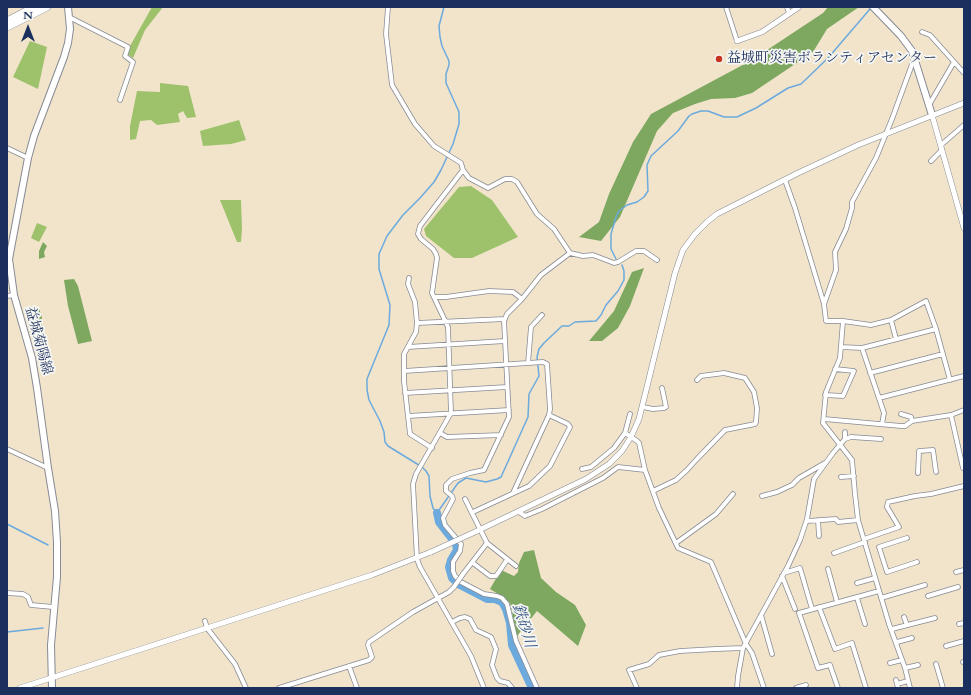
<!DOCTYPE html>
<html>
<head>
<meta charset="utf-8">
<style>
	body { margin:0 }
	#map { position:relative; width:971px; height:695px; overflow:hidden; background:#f1e4cb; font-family:Cardo,serif }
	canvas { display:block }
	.frame { position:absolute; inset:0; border:8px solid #1b2f5e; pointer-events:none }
	.north { position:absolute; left:8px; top:8px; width:40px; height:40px; -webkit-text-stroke:3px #f6f6f2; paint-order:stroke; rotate:0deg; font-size:11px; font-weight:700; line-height:16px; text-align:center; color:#1b2f5e }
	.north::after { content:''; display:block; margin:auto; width:14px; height:18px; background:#1b2f5e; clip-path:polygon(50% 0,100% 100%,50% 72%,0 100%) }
</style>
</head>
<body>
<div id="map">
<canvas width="971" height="695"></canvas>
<div class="frame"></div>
<div class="north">N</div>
</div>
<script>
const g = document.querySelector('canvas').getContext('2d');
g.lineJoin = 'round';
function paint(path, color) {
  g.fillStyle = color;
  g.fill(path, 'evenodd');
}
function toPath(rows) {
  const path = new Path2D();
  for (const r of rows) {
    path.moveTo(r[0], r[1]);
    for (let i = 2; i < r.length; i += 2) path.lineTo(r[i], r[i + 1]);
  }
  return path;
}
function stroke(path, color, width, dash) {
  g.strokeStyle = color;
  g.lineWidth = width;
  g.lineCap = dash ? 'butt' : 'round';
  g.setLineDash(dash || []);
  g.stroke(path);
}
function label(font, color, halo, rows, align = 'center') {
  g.font = font + ' Cardo,"Noto Serif JP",serif';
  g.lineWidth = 3.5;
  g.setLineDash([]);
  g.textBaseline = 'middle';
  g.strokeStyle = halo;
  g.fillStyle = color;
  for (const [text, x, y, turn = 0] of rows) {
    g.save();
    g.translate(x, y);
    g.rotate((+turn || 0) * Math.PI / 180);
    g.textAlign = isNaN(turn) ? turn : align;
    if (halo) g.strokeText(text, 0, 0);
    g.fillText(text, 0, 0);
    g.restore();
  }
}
const green = toPath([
	[152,7,163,7,145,30,133,58,127,54,130,46],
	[30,41,47,47,38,89,13,77],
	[160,83,188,86,196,117,187,118,183,111,178,114,180,122,157,125,151,120,140,121,136,139,130,140,130,126,137,91,160,92],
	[239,120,246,140,231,144,203,146,200,131],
	[471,186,492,200,518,237,472,258,454,258,426,236,424,229,459,187],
	[220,200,241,200,242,229,241,242,237,242],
	[37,223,47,227,39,242,31,238]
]);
const forest = toPath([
	[828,7,859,7,827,29,813,52,752,93,735,98,711,99,695,104,673,113,657,131,620,217,601,241,579,237,599,222,609,194,633,142,651,114,752,60,823,13],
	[43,242,47,246,44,252,45,257,39,259,39,251],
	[644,268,630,306,618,328,602,341,589,341,614,311,632,272],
	[74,279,78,286,92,341,78,344,68,306,64,280],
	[39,308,42,318,42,337,46,357,39,359,24,309],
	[534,550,541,578,556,592,575,605,586,625,578,646,537,611,517,636,510,603,503,597,490,589,501,570,514,576,518,572,519,563,524,552]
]);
const stream = toPath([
	[444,7,439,26,440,37,442,46,449,61,449,65,446,74,446,83,459,112,459,124,453,144,441,170,434,182,420,198,403,215,387,236,379,254,379,269,390,305,389,325,367,379,367,390,369,400,380,421,384,432,385,442,388,446,422,467,426,471,429,476,430,496,433,508,437,513,458,483,466,478,486,482,497,479,501,477,528,417,529,394,539,376,537,357,539,349,544,343,562,326,569,326,575,322,596,321,601,315,606,305,618,291,624,280,624,271,622,265],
	[616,259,611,249,611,234,616,217,619,211,627,205,637,202,644,197,648,191,647,165,651,156,678,131,689,116,692,114,701,111,708,111,724,117,737,117,756,108,788,88,801,84,828,58,870,9],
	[7,524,48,545],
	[7,632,43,628]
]);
const river = toPath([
	[437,513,439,522,456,544,457,550,451,560,449,567,452,578,460,585,487,599,495,599,502,602,506,609,510,623,512,645,532,688]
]);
const minor = toPath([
	[388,7,386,34,392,85,415,124,434,146,461,163,463,170,469,178,488,188,505,179,512,179,517,182,537,214,554,229,570,253,583,256,593,255,614,263,618,262,636,251,644,251,657,260],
	[726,7,737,41],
	[787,7,789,13],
	[69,17,128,47,125,56,133,62,120,100],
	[922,32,930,35,964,73],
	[914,59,892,119,876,158,852,202,852,208,846,229,835,252,836,270,824,304,826,321,843,321,871,325,891,320,926,301,936,329,950,380],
	[929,105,954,62],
	[941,145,964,125],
	[7,148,28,158],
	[931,161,942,150],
	[463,170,420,226,418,234,421,239,433,249,436,254,437,258,432,293,448,327,451,413,416,474,413,484,417,559,420,567,471,656,484,688],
	[785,180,795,208,824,304],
	[409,278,408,284,415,302,417,323,416,332,404,354,404,381,410,434,432,448],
	[7,296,14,295],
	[435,297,446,297,489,291,513,292,522,299],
	[891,320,896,339],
	[843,321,840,358,826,392,823,423,852,460,855,494,858,520,889,624,905,668,910,688],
	[417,323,505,319],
	[408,347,505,341],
	[841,347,862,348,884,413,882,424],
	[862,348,936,329],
	[528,363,531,327,542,315],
	[404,371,528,363,543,362,547,364,550,409,549,415,513,493],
	[870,373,943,354],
	[405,393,507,387],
	[825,395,843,396,854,371,835,369],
	[879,398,964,376],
	[643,407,653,409,664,408,666,407,662,388],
	[901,414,911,417,912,421,951,415,964,410],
	[951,415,963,468],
	[408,416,509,410],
	[824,419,901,426,905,426,912,421],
	[440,433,447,437,501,435],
	[625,433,637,441,639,443,645,470,659,508,678,548,711,562,746,644,752,653,764,688],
	[845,439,845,432],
	[7,449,48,468],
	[582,469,591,467,614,448,625,433,630,414],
	[918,473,919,451,933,450,936,472],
	[841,477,854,476],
	[653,491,676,480,687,470,697,459,725,430,755,424,756,422,757,408,754,392,745,378,724,373,701,376,697,380],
	[762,496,777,492,792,485,799,478,825,463],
	[473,512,529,486,550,466,570,427,568,424,549,415],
	[519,512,525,516,542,509,603,478,618,467,645,470],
	[818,520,819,536],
	[807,521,836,519,838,522,858,520],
	[907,538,879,547,887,572,917,562],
	[864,539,899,527,887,507,888,502,915,496,931,494,964,486],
	[487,543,516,566],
	[676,543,716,514,733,494],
	[834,553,865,542],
	[473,563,490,576,496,576,507,560],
	[828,569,837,602],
	[956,572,964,570],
	[784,573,800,568,812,609],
	[463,574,487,543,465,499],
	[782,576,795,609],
	[857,583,875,578],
	[7,593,23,594,28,597,31,605,53,607],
	[928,596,958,587],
	[857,598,865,624],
	[881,598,925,585],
	[819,607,835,649,852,643,866,688],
	[761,615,772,654],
	[904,617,907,625],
	[205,621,207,628,235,664,246,688],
	[452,622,460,618,465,617,470,619,476,630,491,637,496,649,492,665,497,678,500,681,508,683,512,688],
	[959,624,964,623],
	[892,629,935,618],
	[897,642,912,638],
	[946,646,964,641],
	[963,662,964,662],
	[890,663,902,660],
	[936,664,943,688],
	[349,666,357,688],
	[905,668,918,665],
	[896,680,898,688],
	[897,684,908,681],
	[279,688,369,660,372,657,368,645,369,642,413,612,449,592,454,587],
	[537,688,516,641,507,604,502,598,497,596,484,594,461,582,455,576,453,571,453,562,460,551,461,544,445,525,443,518,453,499,452,496,446,491,446,485,452,479,470,473,484,470,509,417,504,321,507,314,522,299,541,275,570,253],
	[637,688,629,670,649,664,659,655,680,651,716,649,743,648],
	[737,688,738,676,743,648,788,566,800,540,807,519,814,479,833,453,845,439,851,437,881,439],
	[796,688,806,685],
	[838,688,830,665,818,668,799,613,879,591]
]);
const tertiary = toPath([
	[737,41,762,32,799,7],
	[932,115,964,228],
	[475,532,586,479,609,464,622,451,631,437,639,419,675,273,683,250,695,234,707,222,717,214,798,173,858,145,964,103],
	[20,688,372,575,431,552]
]);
const secondary = toPath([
	[873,7,901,36,912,51,932,115],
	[52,688,51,645,57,577,57,542,55,511,48,468,37,388,32,358,14,295,9,259,28,158,34,136,64,57,68,43,70,29,68,7]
]);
const primary = toPath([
	[7,21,34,7],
	[7,27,47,7]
]);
const minorBridge = toPath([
	[454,587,463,574]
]);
const tertiaryBridge = toPath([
	[431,552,475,532]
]);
const markers = [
	[719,59,4,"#c8321e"]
];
const poiNames = [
	["益城町災害ボランティアセンター",727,59]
];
const streetNames = [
	["益城菊陽線",38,341,75]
];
const waterNames = [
	["鉄砂川",523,626,73]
];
paint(green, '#9ec26c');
paint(forest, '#7ea860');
stroke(stream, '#6caade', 1.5);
stroke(river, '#6caade', 8);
stroke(minor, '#868a94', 5.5);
stroke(tertiary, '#868a94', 6);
stroke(secondary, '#868a94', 8);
stroke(primary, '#868a94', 8);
stroke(minor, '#fff', 4);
stroke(tertiary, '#fff', 5);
stroke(secondary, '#fff', 6);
stroke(primary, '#fff', 7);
stroke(minorBridge, '#868a94', 5.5, []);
stroke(tertiaryBridge, '#868a94', 6, []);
stroke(minorBridge, '#fff', 4);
stroke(tertiaryBridge, '#fff', 5);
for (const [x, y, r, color] of markers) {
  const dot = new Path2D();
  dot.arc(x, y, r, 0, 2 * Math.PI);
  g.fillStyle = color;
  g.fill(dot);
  stroke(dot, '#f6f6f2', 1.5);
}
label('14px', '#1b2f5e', '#f6f6f2', poiNames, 'left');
label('14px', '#1b2f5e', '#f6f6f2', streetNames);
label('italic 15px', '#335484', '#f6f6f2', waterNames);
</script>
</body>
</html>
